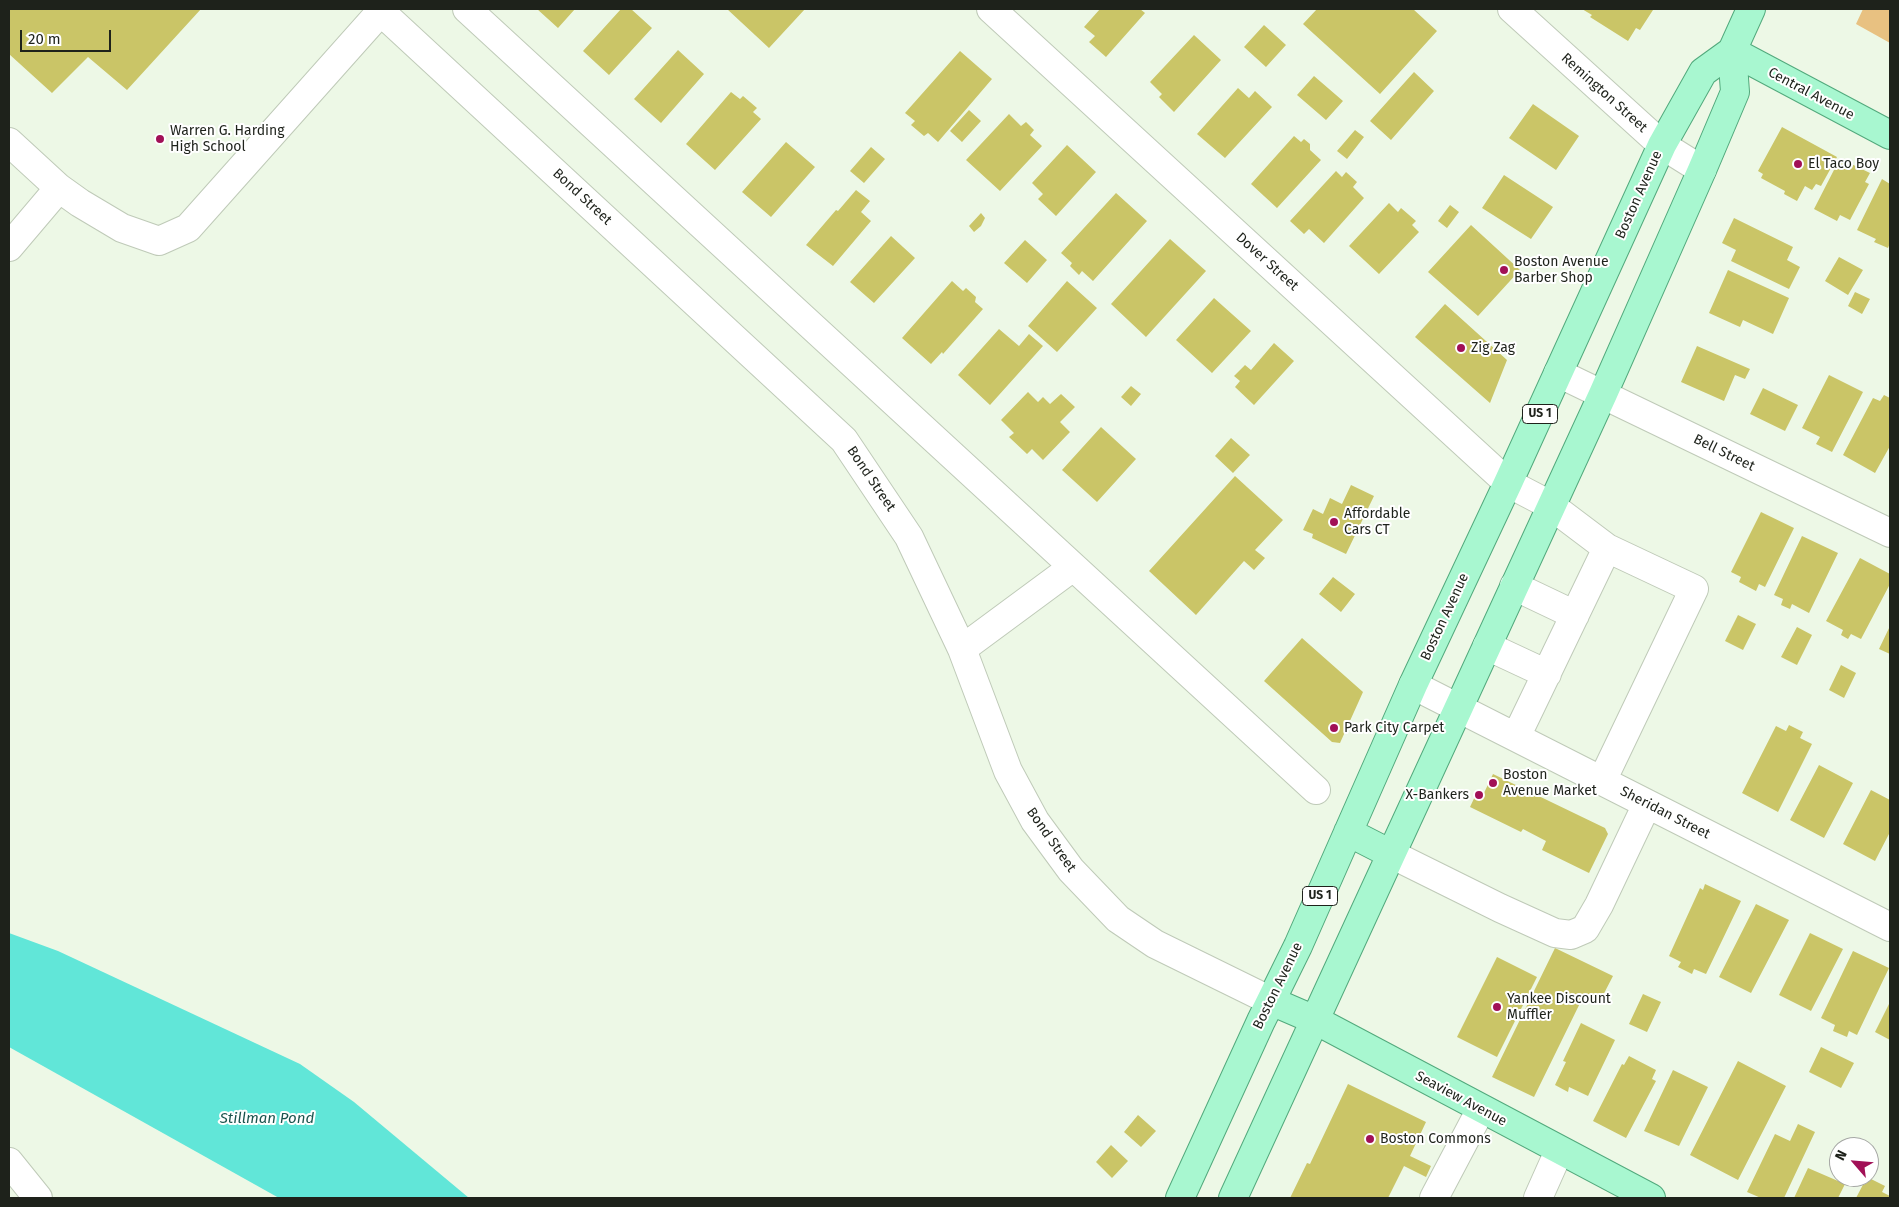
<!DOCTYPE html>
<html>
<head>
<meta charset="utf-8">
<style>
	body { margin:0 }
	#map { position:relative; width:1899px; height:1207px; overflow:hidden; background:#edf8e6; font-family:"Fira Sans",sans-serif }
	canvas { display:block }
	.frame { position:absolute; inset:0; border:10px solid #1e221b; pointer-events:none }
	.north { position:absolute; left:1829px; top:1137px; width:50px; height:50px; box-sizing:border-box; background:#fff; border:1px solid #a5a7a4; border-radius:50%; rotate:297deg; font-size:14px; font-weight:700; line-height:20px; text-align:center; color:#1e221b }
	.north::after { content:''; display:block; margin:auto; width:18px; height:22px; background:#a11056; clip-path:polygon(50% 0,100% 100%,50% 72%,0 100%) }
	.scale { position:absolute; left:20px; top:30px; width:91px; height:22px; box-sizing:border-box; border:2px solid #1e221b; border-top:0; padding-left:6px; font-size:15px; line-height:18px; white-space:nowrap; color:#1e221b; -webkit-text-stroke:4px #fff; paint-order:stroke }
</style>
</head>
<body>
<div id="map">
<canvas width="1899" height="1207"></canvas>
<div class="frame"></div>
<div class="north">N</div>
<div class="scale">20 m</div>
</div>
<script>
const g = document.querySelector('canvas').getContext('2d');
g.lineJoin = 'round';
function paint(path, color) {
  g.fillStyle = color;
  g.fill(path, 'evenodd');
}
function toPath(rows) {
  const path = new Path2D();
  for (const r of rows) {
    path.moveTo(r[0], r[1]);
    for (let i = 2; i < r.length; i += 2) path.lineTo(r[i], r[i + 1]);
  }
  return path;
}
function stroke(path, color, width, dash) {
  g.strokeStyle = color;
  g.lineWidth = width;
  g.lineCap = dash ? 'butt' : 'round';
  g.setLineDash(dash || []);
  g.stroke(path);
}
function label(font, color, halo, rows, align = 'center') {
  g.font = font + ' "Fira Sans",sans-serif';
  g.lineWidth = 4;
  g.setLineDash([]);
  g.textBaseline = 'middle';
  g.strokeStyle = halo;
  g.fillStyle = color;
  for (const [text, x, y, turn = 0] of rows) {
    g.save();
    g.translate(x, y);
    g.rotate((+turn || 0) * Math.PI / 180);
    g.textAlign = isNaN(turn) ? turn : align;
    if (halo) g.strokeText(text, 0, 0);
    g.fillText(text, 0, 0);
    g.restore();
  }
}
const green = toPath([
	[1863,9,1890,9,1890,43,1856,24]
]);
const water = toPath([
	[9,933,58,951,300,1064,354,1102,469,1198,279,1198,9,1047]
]);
const building = toPath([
	[9,9,201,9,127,90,88,57,52,93,9,54],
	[537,9,575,9,558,28],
	[621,9,631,9,652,28,609,75,583,51],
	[727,9,805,9,769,48],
	[1100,9,1140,9,1145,13,1106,57,1089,42,1095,36,1084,27],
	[1317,9,1413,9,1437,31,1380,94,1303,24],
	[1582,9,1651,9,1653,10,1640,30,1636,28,1628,41,1590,17,1592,15],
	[1264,25,1286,45,1266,67,1244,47],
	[1194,35,1221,60,1174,112,1159,97,1162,94,1150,82],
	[678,50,704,74,661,123,634,99],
	[960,51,992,79,938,142,928,133,924,136,911,125,915,121,905,113],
	[1414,72,1434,91,1391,140,1370,121],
	[1314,76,1343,101,1326,120,1297,95],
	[1238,88,1249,98,1255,91,1272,107,1225,158,1197,134],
	[731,92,740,99,743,96,757,108,753,112,761,119,715,170,686,144],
	[1533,104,1579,136,1556,170,1509,138],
	[969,110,981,121,962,142,950,131],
	[1009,114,1021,126,1026,122,1034,130,1030,135,1042,146,1000,191,966,160],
	[1782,127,1837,157,1821,186,1816,184,1812,190,1805,186,1797,201,1784,194,1785,191,1761,178,1763,174,1758,171],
	[1355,130,1364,137,1347,159,1337,151],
	[1294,136,1301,142,1304,139,1310,144,1310,150,1321,160,1277,208,1251,184],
	[786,142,815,167,771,217,742,192],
	[1067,145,1096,172,1056,216,1038,199,1043,194,1032,183],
	[871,147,885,159,864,183,850,171],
	[1843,160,1870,173,1865,182,1869,184,1850,220,1840,215,1837,221,1814,209,1836,166,1839,168],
	[1336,171,1342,177,1346,172,1357,182,1353,187,1364,198,1324,243,1309,229,1304,234,1290,221],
	[1504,175,1553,207,1531,239,1482,208],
	[1882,179,1890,184,1890,243,1888,248,1874,242,1876,239,1857,230],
	[856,190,870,201,861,212,871,221,833,266,806,245,836,210,838,211],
	[1116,193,1147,221,1093,281,1082,271,1079,275,1070,266,1072,263,1061,253],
	[1389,203,1398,212,1401,208,1416,221,1412,225,1419,232,1379,274,1349,246],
	[1450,205,1459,212,1447,228,1438,221],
	[981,213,985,218,981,226,974,232,969,226],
	[1734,218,1793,247,1787,260,1800,267,1789,289,1731,261,1736,250,1722,243],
	[1471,225,1520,270,1478,316,1428,272],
	[891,236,915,258,874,303,850,282],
	[1170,239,1206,271,1146,337,1111,304],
	[1025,240,1047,260,1027,283,1004,263],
	[1839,257,1863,270,1848,295,1825,281],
	[1728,270,1789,298,1773,334,1743,320,1740,327,1709,313],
	[952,281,963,291,966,288,976,297,975,302,983,309,943,354,942,352,931,364,902,338],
	[1067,281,1097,308,1057,352,1028,326],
	[1855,292,1870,299,1862,314,1848,306],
	[1214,298,1251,331,1212,373,1176,340],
	[1445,304,1507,360,1490,403,1415,337],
	[999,329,1019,346,1029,334,1043,346,990,405,958,375],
	[1274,343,1294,361,1254,405,1235,387,1240,381,1234,376,1245,365,1251,370],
	[1697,346,1750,369,1745,379,1735,375,1724,401,1681,382],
	[1829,375,1863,392,1832,452,1816,444,1820,437,1802,428],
	[1131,386,1141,394,1131,406,1121,397],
	[1763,388,1798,405,1785,431,1750,414],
	[1028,392,1038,402,1043,397,1050,404,1061,394,1075,407,1060,422,1070,432,1043,460,1032,449,1027,454,1009,437,1014,433,1001,420],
	[1884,395,1890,398,1890,446,1875,473,1843,455,1873,398,1880,401],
	[1101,427,1136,459,1097,502,1062,470],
	[1231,438,1250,455,1233,473,1215,456],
	[1235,476,1283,520,1255,550,1265,558,1254,570,1244,561,1196,615,1149,571],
	[1351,485,1374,496,1346,554,1312,538,1313,534,1303,530,1313,509,1323,514,1330,498,1342,504],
	[1761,512,1794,528,1765,587,1759,584,1756,591,1739,582,1741,577,1731,572],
	[1802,536,1838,553,1809,613,1792,604,1790,609,1781,605,1783,599,1774,595],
	[1860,558,1890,574,1890,584,1861,639,1851,634,1848,639,1841,635,1843,630,1826,621],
	[1333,577,1355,594,1341,612,1319,594],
	[1738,615,1756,624,1743,650,1725,641],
	[1890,626,1890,654,1879,649],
	[1797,627,1812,635,1797,665,1781,657],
	[1302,638,1363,692,1340,743,1332,742,1264,681],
	[1841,665,1856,673,1844,698,1829,690],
	[1789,725,1803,732,1800,738,1812,744,1778,812,1742,793,1776,726,1786,731],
	[1819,765,1853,783,1824,838,1790,820],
	[1493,774,1605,828,1608,834,1589,873,1542,850,1546,841,1523,829,1521,832,1470,807,1478,790,1484,793],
	[1871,790,1890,800,1890,832,1875,861,1843,844],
	[1705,884,1741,901,1706,974,1694,969,1692,974,1678,967,1681,962,1669,956,1700,888,1703,890],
	[1756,904,1789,920,1751,993,1719,977],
	[1810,933,1843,949,1811,1011,1779,995],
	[1555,948,1613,976,1599,1003,1584,995,1534,1097,1492,1077],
	[1853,951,1889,968,1857,1035,1849,1031,1847,1037,1833,1031,1835,1025,1821,1018],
	[1497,957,1537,977,1497,1057,1457,1037],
	[1643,994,1661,1002,1647,1032,1629,1024],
	[1890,1002,1890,1040,1875,1032],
	[1581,1023,1615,1040,1588,1096,1569,1087,1568,1092,1555,1085,1566,1062,1563,1061],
	[1821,1047,1854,1063,1841,1088,1809,1072],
	[1629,1056,1656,1070,1652,1079,1656,1081,1626,1138,1593,1121,1622,1064,1624,1065],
	[1738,1061,1786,1086,1738,1180,1690,1155],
	[1673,1070,1708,1087,1679,1146,1644,1131],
	[1348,1084,1426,1122,1410,1156,1431,1166,1426,1177,1404,1166,1388,1198,1290,1198,1307,1163,1310,1164],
	[1138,1115,1156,1131,1141,1147,1124,1132],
	[1798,1124,1815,1132,1784,1198,1761,1198,1747,1192,1775,1134,1790,1141],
	[1111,1145,1128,1161,1112,1178,1096,1162],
	[1808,1168,1845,1184,1838,1198,1794,1198],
	[1867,1177,1885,1186,1882,1192,1890,1196,1890,1198,1856,1198]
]);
const minor = toPath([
	[378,9,844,440,909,537,962,649,1008,771,1035,821,1071,870,1118,919,1155,944,1271,1001],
	[467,9,1316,790],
	[991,9,1508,483,1550,505,1607,548],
	[1512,9,1662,145,1702,170],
	[9,142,59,188,80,203,122,228,159,241,188,228,383,9],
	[9,247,59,188],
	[1558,373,1890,533],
	[1514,586,1575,615],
	[1487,646,1547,674],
	[962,649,1073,567],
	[1413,685,1890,927],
	[1516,737,1607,548,1694,589,1602,781],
	[1391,854,1500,908,1555,933,1571,935,1585,929,1599,905,1647,804],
	[9,1162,38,1198],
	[1434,1198,1481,1109],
	[1538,1198,1559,1151]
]);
const major = toPath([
	[1732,51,1890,135],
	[1348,832,1391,854],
	[1271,1001,1315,1020,1651,1198],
	[1180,1198,1261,1021,1298,946,1413,685,1508,483,1662,145,1703,72,1732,51],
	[1233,1198,1603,394,1702,170,1735,92,1732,51,1751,9]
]);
const markers = [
	[160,139,5,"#a11056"],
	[1798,164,5,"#a11056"],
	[1504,270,5,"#a11056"],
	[1461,348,5,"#a11056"],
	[1334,522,5,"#a11056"],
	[1334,728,5,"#a11056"],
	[1493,783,5,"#a11056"],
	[1479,795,5,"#a11056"],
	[1497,1007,5,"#a11056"],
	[1370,1139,5,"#a11056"]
];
const shields = [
	[1540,414,35],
	[1320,896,35]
];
const shieldNames = [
	["US 1",1540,414],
	["US 1",1320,896]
];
const streetNames = [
	["Remington Street",1604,93,42],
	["Central Avenue",1811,94,28],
	["Boston Avenue",1639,195,-66],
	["Bond Street",582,197,43],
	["Dover Street",1267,262,42],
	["Bell Street",1724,453,26],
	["Bond Street",871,479,56],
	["Boston Avenue",1445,617,-65],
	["Sheridan Street",1665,813,27],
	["Bond Street",1051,840,55],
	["Boston Avenue",1278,986,-64],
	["Seaview Avenue",1461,1099,28]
];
const poiNames = [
	["Warren G. Harding",170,131],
	["High School",170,147],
	["El Taco Boy",1808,164],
	["Boston Avenue",1514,262],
	["Barber Shop",1514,278],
	["Zig Zag",1471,348],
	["Affordable",1344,514],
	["Cars CT",1344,530],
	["Park City Carpet",1344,728],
	["Boston",1503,775],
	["Avenue Market",1503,791],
	["X-Bankers",1469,795,"right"],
	["Yankee Discount",1507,999],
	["Muffler",1507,1015],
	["Boston Commons",1380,1139]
];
const waterNames = [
	["Stillman Pond",267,1119]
];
paint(green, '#e8c181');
paint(water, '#61e6d8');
paint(building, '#cac567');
stroke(minor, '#bfcab8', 30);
stroke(major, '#52a97c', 30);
stroke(minor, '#fff', 28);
stroke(major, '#a8f7d0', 28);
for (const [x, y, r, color] of markers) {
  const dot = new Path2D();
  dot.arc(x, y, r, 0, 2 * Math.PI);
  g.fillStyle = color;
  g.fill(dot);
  stroke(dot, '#fff', 2);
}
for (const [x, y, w] of shields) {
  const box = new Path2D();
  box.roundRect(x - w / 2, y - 9.5, w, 19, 4);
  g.fillStyle = '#fff';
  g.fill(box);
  stroke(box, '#1e221b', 1);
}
label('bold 12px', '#1e221b', null, shieldNames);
label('14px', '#1e221b', '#fff', streetNames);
label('14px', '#1e221b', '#fff', poiNames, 'left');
label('italic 15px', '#1a534d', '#fff', waterNames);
</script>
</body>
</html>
